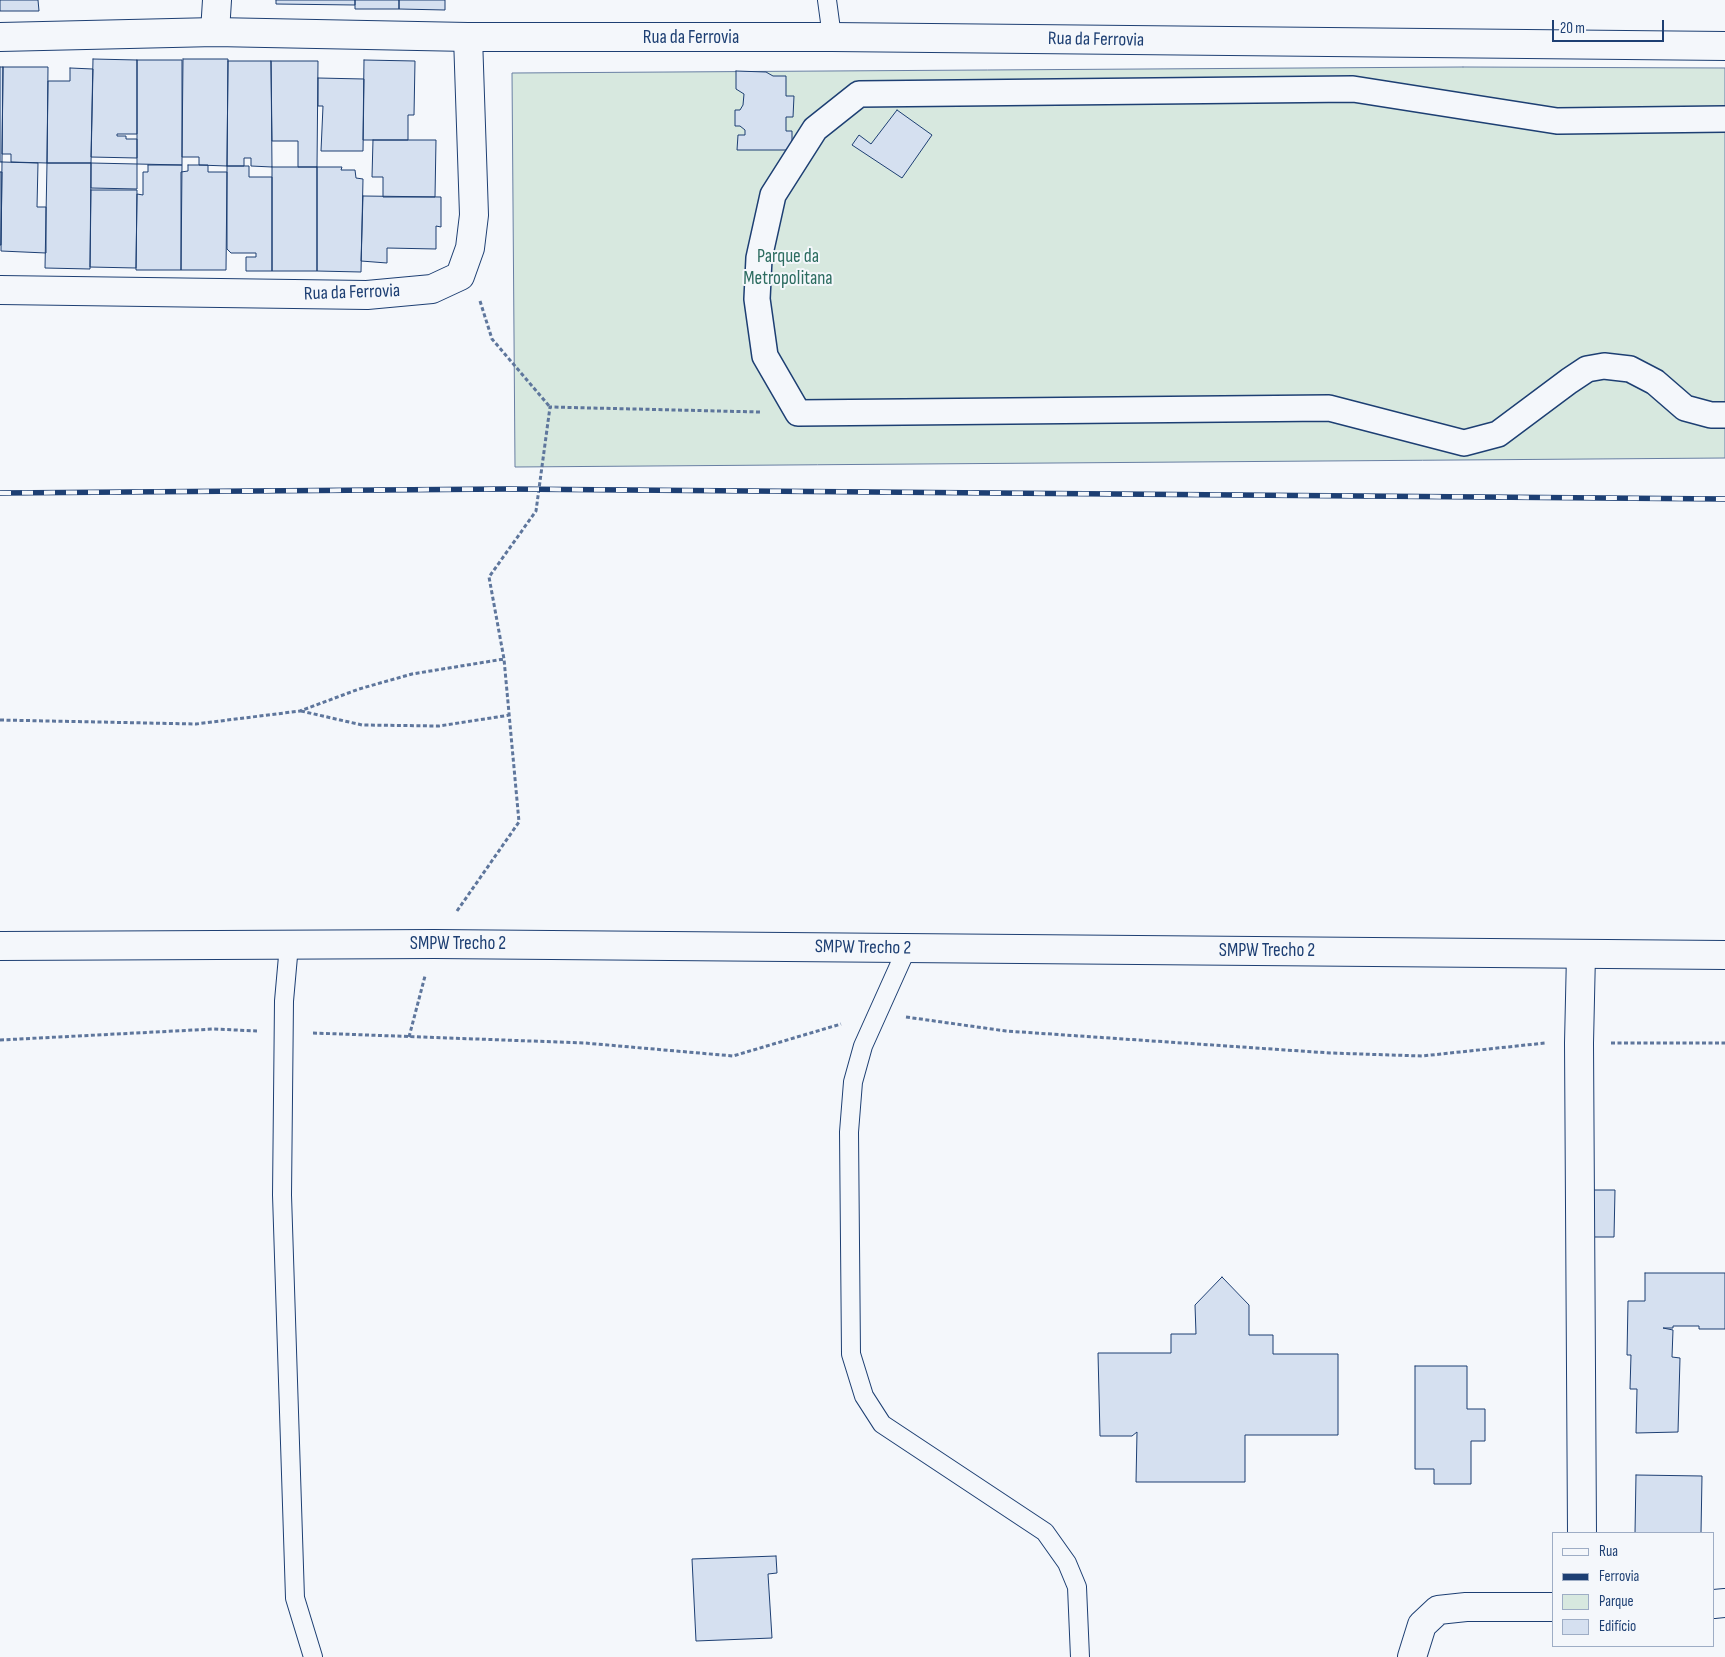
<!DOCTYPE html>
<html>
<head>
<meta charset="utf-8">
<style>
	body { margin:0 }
	#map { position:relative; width:1725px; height:1657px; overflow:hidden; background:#f4f7fb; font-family:"Sofia Sans Condensed",sans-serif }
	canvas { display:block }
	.legend { position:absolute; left:1552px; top:1532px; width:162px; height:115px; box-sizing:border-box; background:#f4f7fb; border:1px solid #9eadc5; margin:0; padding:6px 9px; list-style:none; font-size:15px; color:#1d3f73 }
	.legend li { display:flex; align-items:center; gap:10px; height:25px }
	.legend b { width:25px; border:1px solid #9eadc5 }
	.scale { position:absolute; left:1552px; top:20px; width:112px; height:22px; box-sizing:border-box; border:2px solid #1d3f73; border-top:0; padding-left:6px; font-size:15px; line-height:18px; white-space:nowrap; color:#1d3f73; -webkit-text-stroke:4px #f4f7fb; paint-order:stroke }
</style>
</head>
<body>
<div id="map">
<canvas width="1725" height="1657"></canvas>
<ul class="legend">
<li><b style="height:6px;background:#f4f7fb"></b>Rua</li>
<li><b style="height:6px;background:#1d3f73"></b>Ferrovia</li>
<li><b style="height:14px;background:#d7e8df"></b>Parque</li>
<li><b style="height:14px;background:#d5e0f0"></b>Edifício</li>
</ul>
<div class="scale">20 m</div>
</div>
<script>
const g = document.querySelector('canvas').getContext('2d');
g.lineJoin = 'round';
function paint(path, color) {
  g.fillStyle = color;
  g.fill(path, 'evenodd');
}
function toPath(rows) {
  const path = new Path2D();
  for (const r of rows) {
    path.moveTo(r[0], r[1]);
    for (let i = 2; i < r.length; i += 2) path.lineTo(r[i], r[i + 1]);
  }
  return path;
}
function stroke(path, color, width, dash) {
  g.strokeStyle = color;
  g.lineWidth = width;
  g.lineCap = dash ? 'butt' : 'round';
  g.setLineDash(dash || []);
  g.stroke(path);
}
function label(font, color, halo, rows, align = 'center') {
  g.font = font + ' "Sofia Sans Condensed",sans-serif';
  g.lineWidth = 4;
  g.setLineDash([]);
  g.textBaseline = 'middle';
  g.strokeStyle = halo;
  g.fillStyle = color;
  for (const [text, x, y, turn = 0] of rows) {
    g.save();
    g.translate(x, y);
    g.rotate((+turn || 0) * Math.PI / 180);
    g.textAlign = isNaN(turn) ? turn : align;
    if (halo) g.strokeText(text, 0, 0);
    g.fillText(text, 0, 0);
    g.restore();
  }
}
const green = toPath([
	[1463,67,1725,68,1725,458,515,467,512,73,1463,67]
]);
const building = toPath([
	[0,0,38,0,39,11,0,11,0,0],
	[276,0,355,0,355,5,276,4,276,0],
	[355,0,399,0,399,9,355,9,355,0],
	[399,0,445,0,445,10,399,9,399,0],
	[93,59,137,60,137,134,117,134,117,136,126,136,126,139,137,139,137,158,91,157,93,59],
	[183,59,228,59,227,166,199,165,199,157,182,157,183,59],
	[137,60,182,60,182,165,137,164,137,60],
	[364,60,415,61,414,115,408,115,408,140,363,140,364,60],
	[228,61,271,61,272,167,251,166,251,158,244,158,244,166,227,166,228,61],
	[271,61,318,61,317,167,298,167,298,141,272,141,271,61],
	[0,67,3,67,2,162,0,162,0,67],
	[3,67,48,67,47,163,11,162,11,154,2,154,3,67],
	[70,68,93,69,91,163,47,163,48,81,70,81,70,68],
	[736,71,766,72,773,76,786,76,786,96,794,96,793,117,786,117,786,131,792,131,792,150,737,150,738,135,745,135,745,130,740,126,735,126,735,110,740,110,743,105,744,94,736,89,736,71],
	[318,78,364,79,363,151,321,151,323,106,318,106,318,78],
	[897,110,932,135,902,178,852,145,859,135,871,144,897,110],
	[373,140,436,140,435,197,383,197,383,177,372,177,373,140],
	[2,162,38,163,37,207,46,207,46,253,1,251,2,162],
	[47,163,91,163,90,269,45,268,47,163],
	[91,163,137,164,137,189,91,188,91,163],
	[148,165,182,165,181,270,136,270,137,194,143,195,143,172,148,172,148,165],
	[188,165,208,165,208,172,227,172,226,270,181,270,181,172,188,171,188,165],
	[227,166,249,166,249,177,272,177,272,271,246,271,246,257,256,257,256,253,231,253,227,249,227,166],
	[272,167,317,167,317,271,272,271,272,167],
	[317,167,342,167,341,170,355,170,356,178,363,179,361,272,317,271,317,167],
	[0,172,2,172,1,245,0,245,0,172],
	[91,190,137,190,136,268,90,267,91,190],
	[363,196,441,197,441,227,436,226,436,249,387,248,387,263,361,261,363,196],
	[1588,1190,1615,1190,1614,1237,1588,1237,1588,1190],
	[1645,1273,1725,1273,1725,1329,1699,1329,1699,1326,1673,1326,1673,1328,1663,1328,1673,1330,1672,1357,1680,1358,1678,1432,1636,1433,1637,1389,1630,1389,1631,1355,1627,1355,1628,1301,1645,1301,1645,1273],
	[1222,1277,1249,1305,1249,1335,1273,1335,1273,1354,1338,1354,1338,1435,1245,1435,1245,1482,1136,1482,1137,1432,1132,1436,1100,1436,1098,1353,1171,1353,1171,1334,1196,1334,1195,1305,1222,1277],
	[1415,1366,1467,1366,1467,1409,1485,1409,1485,1441,1471,1441,1471,1484,1434,1484,1434,1469,1415,1469,1415,1366],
	[1636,1475,1702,1476,1701,1533,1635,1533,1636,1475],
	[776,1556,777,1573,768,1574,772,1638,696,1641,692,1559,776,1556]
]);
const path = toPath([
	[480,301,492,339,550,407],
	[301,711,362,725,439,726,510,715],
	[0,720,196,724,300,711,359,689,412,674,504,659],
	[457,911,519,822,504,659,489,577,536,511,550,407,760,412],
	[906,1017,1006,1031,1330,1053,1422,1056,1545,1043],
	[313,1033,585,1043,733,1056,841,1024],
	[409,1037,425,976],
	[0,1040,214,1029,257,1031],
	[1611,1043,1725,1043]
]);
const service = toPath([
	[827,0,832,37],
	[289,945,284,1001,282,1195,295,1598,313,1657],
	[907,948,863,1046,853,1082,849,1132,851,1354,864,1396,882,1424,1045,1532,1067,1563,1077,1587,1080,1657]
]);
const pedestrian = toPath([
	[1725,119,1557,121,1353,89,859,94,815,129,773,195,759,258,757,299,765,356,798,413,1329,408,1464,443,1498,434,1569,381,1587,369,1604,366,1630,369,1655,382,1685,408,1711,415,1725,415]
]);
const minor = toPath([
	[215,32,217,0],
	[0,290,367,295,432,289,460,276,470,248,474,215,468,37],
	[1581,954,1579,1043,1582,1533],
	[1714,1604,1725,1603],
	[1412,1657,1422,1625,1438,1610,1466,1607,1554,1607]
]);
const tertiary = toPath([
	[0,37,215,32,468,37,832,37,1725,46],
	[0,946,434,944,1725,955]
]);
const rail = toPath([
	[0,493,506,489,1725,499]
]);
const streetNames = [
	["Rua da Ferrovia",691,38],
	["Rua da Ferrovia",1096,40,1],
	["Rua da Ferrovia",352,293,-2],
	["SMPW Trecho 2",458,944],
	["SMPW Trecho 2",863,948,1],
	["SMPW Trecho 2",1267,951]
];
const parkNames = [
	["Parque da",788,257],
	["Metropolitana",788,279]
];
paint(green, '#d7e8df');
stroke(green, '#687fa3', 1);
paint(building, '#d5e0f0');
stroke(building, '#1d3f73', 1);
stroke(service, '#1d3f73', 20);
stroke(pedestrian, '#1d3f73', 28);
stroke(minor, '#1d3f73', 30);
stroke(tertiary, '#1d3f73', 30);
stroke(path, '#5e769c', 3, [4, 2.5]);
stroke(service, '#f4f7fb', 18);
stroke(pedestrian, '#f4f7fb', 25);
stroke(minor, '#f4f7fb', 28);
stroke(tertiary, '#f4f7fb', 28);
stroke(rail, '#1d3f73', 5.5);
stroke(rail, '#f4f7fb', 4, [11]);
label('19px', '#1d3f73', '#f4f7fb', streetNames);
label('19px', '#2c6c60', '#f4f7fb', parkNames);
</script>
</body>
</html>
